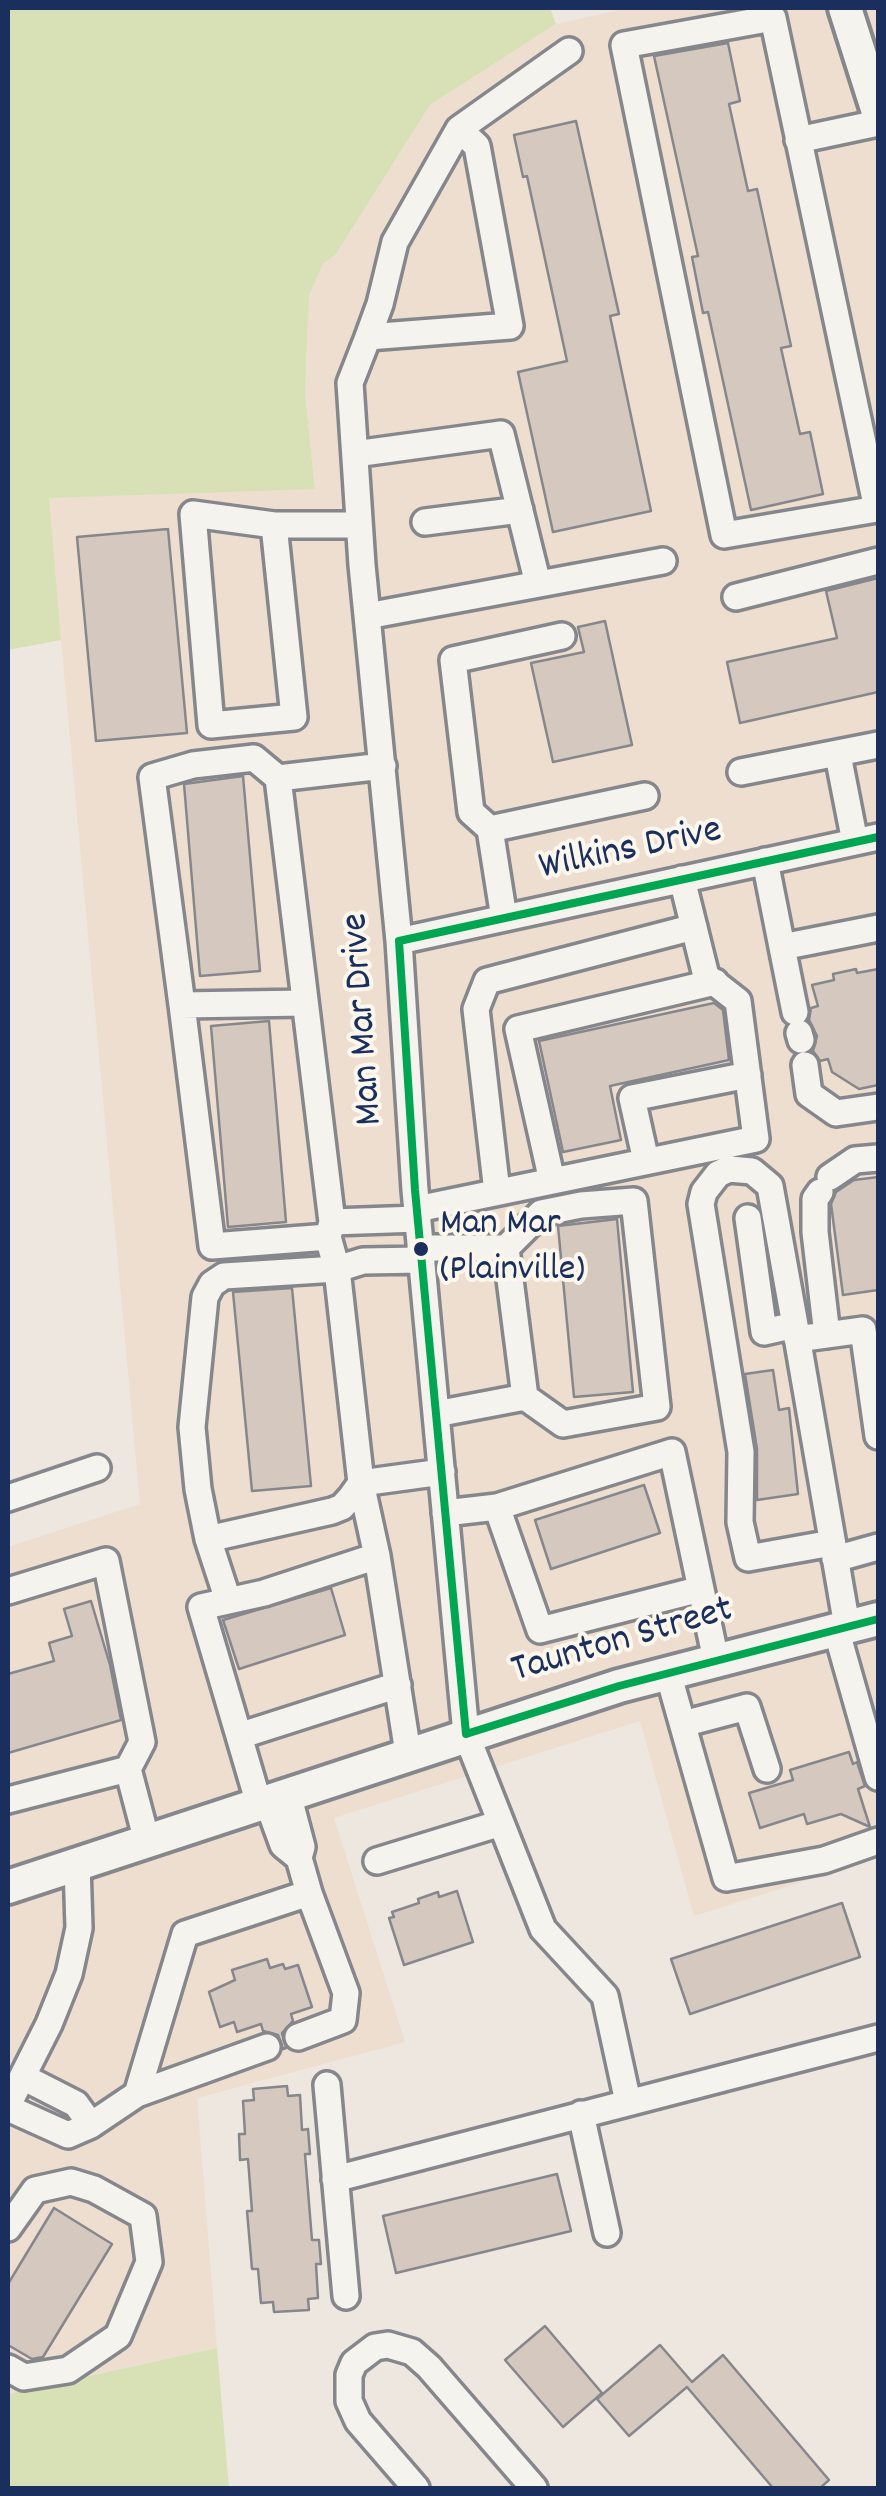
<!DOCTYPE html>
<html>
<head>
<meta charset="utf-8">
<style>
	body { margin:0 }
	#map { position:relative; width:886px; height:2496px; overflow:hidden; background:#eee7df; font-family:Dekko,sans-serif }
	canvas { display:block }
	.frame { position:absolute; inset:0; border:10px solid #1b2f5e; pointer-events:none }
</style>
</head>
<body>
<div id="map">
<canvas width="886" height="2496"></canvas>
<div class="frame"></div>
</div>
<script>
const g = document.querySelector('canvas').getContext('2d');
g.lineJoin = 'round';
function paint(path, color) {
  g.fillStyle = color;
  g.fill(path, 'evenodd');
}
function toPath(rows) {
  const path = new Path2D();
  for (const r of rows) {
    path.moveTo(r[0], r[1]);
    for (let i = 2; i < r.length; i += 2) path.lineTo(r[i], r[i + 1]);
  }
  return path;
}
function stroke(path, color, width, dash) {
  g.strokeStyle = color;
  g.lineWidth = width;
  g.lineCap = dash ? 'butt' : 'round';
  g.setLineDash(dash || []);
  g.stroke(path);
}
function label(font, color, halo, rows, align = 'center') {
  g.font = font + ' Dekko,sans-serif';
  g.lineWidth = 8;
  g.setLineDash([]);
  g.textBaseline = 'middle';
  g.strokeStyle = halo;
  g.fillStyle = color;
  for (const [text, x, y, turn = 0] of rows) {
    g.save();
    g.translate(x, y);
    g.rotate((+turn || 0) * Math.PI / 180);
    g.textAlign = isNaN(turn) ? turn : align;
    if (halo) g.strokeText(text, 0, 0);
    g.fillText(text, 0, 0);
    g.restore();
  }
}
const built = toPath([
	[628,8,878,8,878,1858,694,1916,640,1721,334,1818,405,2042,197,2098,217,2348,8,2394,8,1547,140,1504,48,498,315,488,305,393,309,296,323,264,336,254,430,105,556,24]
]);
const green = toPath([
	[8,8,550,8,556,24,430,105,336,254,323,264,309,296,305,393,315,489,49,498,61,640,8,650],
	[217,2348,229,2488,8,2488,8,2394]
]);
const building = toPath([
	[728,43,740,101,729,104,748,191,757,189,791,346,781,348,800,434,810,432,823,494,751,510,708,312,703,313,692,257,698,256,654,56,728,43],
	[576,121,619,314,610,316,651,511,553,532,518,372,567,361,527,176,523,177,514,135,576,121],
	[168,529,187,733,96,741,77,537,168,529],
	[878,578,878,692,740,723,727,662,837,638,826,591,878,578],
	[605,621,632,745,553,762,531,663,584,652,578,627,605,621],
	[243,776,260,971,200,976,184,784,243,776],
	[856,969,857,973,878,969,878,1085,859,1089,832,1072,828,1059,820,1061,813,1051,817,1036,809,1020,811,1008,818,1006,812,985,834,980,833,974,856,969],
	[714,1003,723,1010,729,1060,610,1086,621,1140,563,1152,539,1041,714,1003],
	[269,1021,286,1222,228,1227,211,1026,269,1021],
	[878,1177,878,1290,843,1295,831,1204,836,1192,854,1180,878,1177],
	[617,1219,633,1392,574,1397,558,1226,617,1219],
	[292,1288,311,1486,252,1491,233,1292,292,1288],
	[773,1370,779,1410,789,1408,798,1494,757,1500,757,1449,745,1374,773,1370],
	[644,1485,660,1533,551,1569,535,1520,644,1485],
	[331,1588,345,1635,239,1669,223,1620,331,1588],
	[91,1601,110,1665,121,1720,8,1753,8,1674,54,1661,49,1643,72,1636,64,1609,91,1601],
	[849,1752,853,1764,857,1762,865,1786,858,1789,870,1827,841,1814,807,1824,804,1814,760,1828,749,1793,793,1780,790,1770,849,1752],
	[457,1891,473,1942,404,1965,389,1918,394,1917,392,1912,419,1903,418,1899,438,1892,439,1897,457,1891],
	[842,1903,860,1957,690,2014,671,1959,842,1903],
	[267,1959,270,1968,283,1964,285,1969,298,1965,312,2007,291,2014,293,2021,282,2033,286,2048,283,2049,278,2035,263,2031,261,2024,237,2032,234,2022,220,2027,209,1992,235,1980,232,1970,267,1959],
	[287,2086,288,2096,300,2095,302,2130,308,2129,310,2154,305,2154,312,2240,319,2240,321,2264,316,2264,318,2298,308,2299,309,2310,274,2312,273,2302,261,2303,258,2269,252,2269,247,2211,252,2211,248,2159,240,2160,239,2134,245,2134,243,2101,254,2100,253,2089,287,2086],
	[557,2174,571,2231,396,2273,383,2216,557,2174],
	[54,2208,112,2244,43,2357,32,2359,8,2345,8,2284,54,2208],
	[545,2326,602,2393,563,2427,505,2360,545,2326],
	[660,2345,692,2382,723,2355,829,2480,820,2488,773,2488,687,2387,629,2436,597,2399,660,2345]
]);
const minor = toPath([
	[773,18,877,509,724,535,624,45,773,18],
	[459,129,569,51],
	[798,140,878,123],
	[368,337,510,326,477,146,459,129,395,242,380,304,368,337,350,383,362,565,399,941,415,1190,466,1734,543,1929,605,1996,628,2102],
	[355,454,501,434,538,584],
	[425,522,520,510],
	[274,525,294,717,211,725,193,514,274,525,359,525],
	[736,597,878,561],
	[367,616,663,561],
	[838,755,855,842],
	[383,766,278,778,332,1222,418,1219],
	[741,772,878,745],
	[490,829,471,812,453,660,562,636],
	[765,861,782,947,878,928],
	[504,918,490,829,645,796],
	[399,941,878,837],
	[782,947,795,1012],
	[305,1003,182,1005,212,1246,328,1237,332,1222],
	[182,1005,152,777,193,765,254,758,278,778],
	[799,1033,801,1040],
	[805,1065,809,1094,836,1113,878,1107],
	[646,1161,632,1098,748,1075],
	[830,1177,855,1160,878,1158],
	[552,1181,518,1029,715,982],
	[497,1192,476,1009,487,981,694,927],
	[820,1192,815,1199,815,1232,827,1335],
	[417,1209,756,1139,738,1001,706,976,682,879],
	[748,1218,764,1332,795,1325,847,1626],
	[420,1248,506,1248,525,1397,436,1414],
	[506,1248,541,1213,581,1205,634,1201,657,1407,563,1424,525,1397],
	[795,1325,770,1186,752,1171,729,1169,718,1174,704,1192,701,1204,741,1452,740,1522,748,1558,832,1543],
	[797,1339,863,1330,878,1436],
	[8,1498,97,1468],
	[497,1507,540,1630,701,1589],
	[445,1513,497,1507,672,1452,716,1660],
	[208,1539,332,1511,342,1507,351,1497,361,1483,337,1269,363,1261,422,1260],
	[835,1559,878,1547],
	[8,1591,106,1561,142,1742,128,1769],
	[228,1600,208,1539,198,1489,192,1427,205,1297,212,1284,224,1276,337,1269,328,1237],
	[836,1629,878,1777],
	[668,1673,726,1878,824,1860,878,1841],
	[683,1724,747,1707,767,1769],
	[239,1736,201,1607,264,1593,377,1556],
	[408,1753,377,1556,361,1483,442,1472],
	[8,1800,128,1769,147,1841],
	[267,1801,283,1845,299,1858],
	[259,1804,239,1736,398,1685],
	[377,1861,501,1823],
	[298,2037,343,2020,346,1993,309,1893],
	[327,2085,346,2296],
	[137,2094,267,2047],
	[8,2105,49,2024,69,1974,79,1928,77,1864],
	[8,2108,68,2135,91,2125,76,2104,23,2077],
	[581,2114,607,2233],
	[91,2125,137,2094,185,1934,309,1893,299,1858,302,1847,288,1794],
	[335,2179,878,2038],
	[8,2228,35,2190,71,2182,94,2189,143,2216,149,2262,118,2336,68,2370,24,2377,8,2368],
	[416,2488,358,2421,349,2401,349,2375,354,2363,375,2347,388,2345,412,2352,429,2367,534,2488]
]);
const major = toPath([
	[845,8,878,112],
	[8,1887,619,1686,878,1619]
]);
const bus1 = toPath([
	[399,941,415,1190,466,1734],
	[399,941,878,837],
	[466,1734,619,1686,878,1619]
]);
const markers = [
	[421,1249,9,"#1b2f5e"]
];
const busNames = [
	["Man Mar",440,1227],
	["(Plainville)",440,1273]
];
const streetNames = [
	["Wilkins Drive",631,852,-12],
	["Man Mar Drive",366,1019,-94],
	["Taunton Street",623,1643,-16]
];
paint(built, '#eddecf');
paint(green, '#d7e1b5');
paint(building, '#d5c9bf');
stroke(building, '#86878c', 2.5);
stroke(minor, '#86878c', 32);
stroke(major, '#86878c', 40);
stroke(minor, '#f5f3ee', 25);
stroke(major, '#f5f3ee', 32);
stroke(bus1, '#00a651', 8);
for (const [x, y, r, color] of markers) {
  const dot = new Path2D();
  dot.arc(x, y, r, 0, 2 * Math.PI);
  g.fillStyle = color;
  g.fill(dot);
  stroke(dot, '#fbf7ec', 4);
}
label('38px', '#1b2f5e', '#fbf7ec', busNames, 'left');
label('40px', '#1b2f5e', '#fbf7ec', streetNames);
</script>
</body>
</html>
